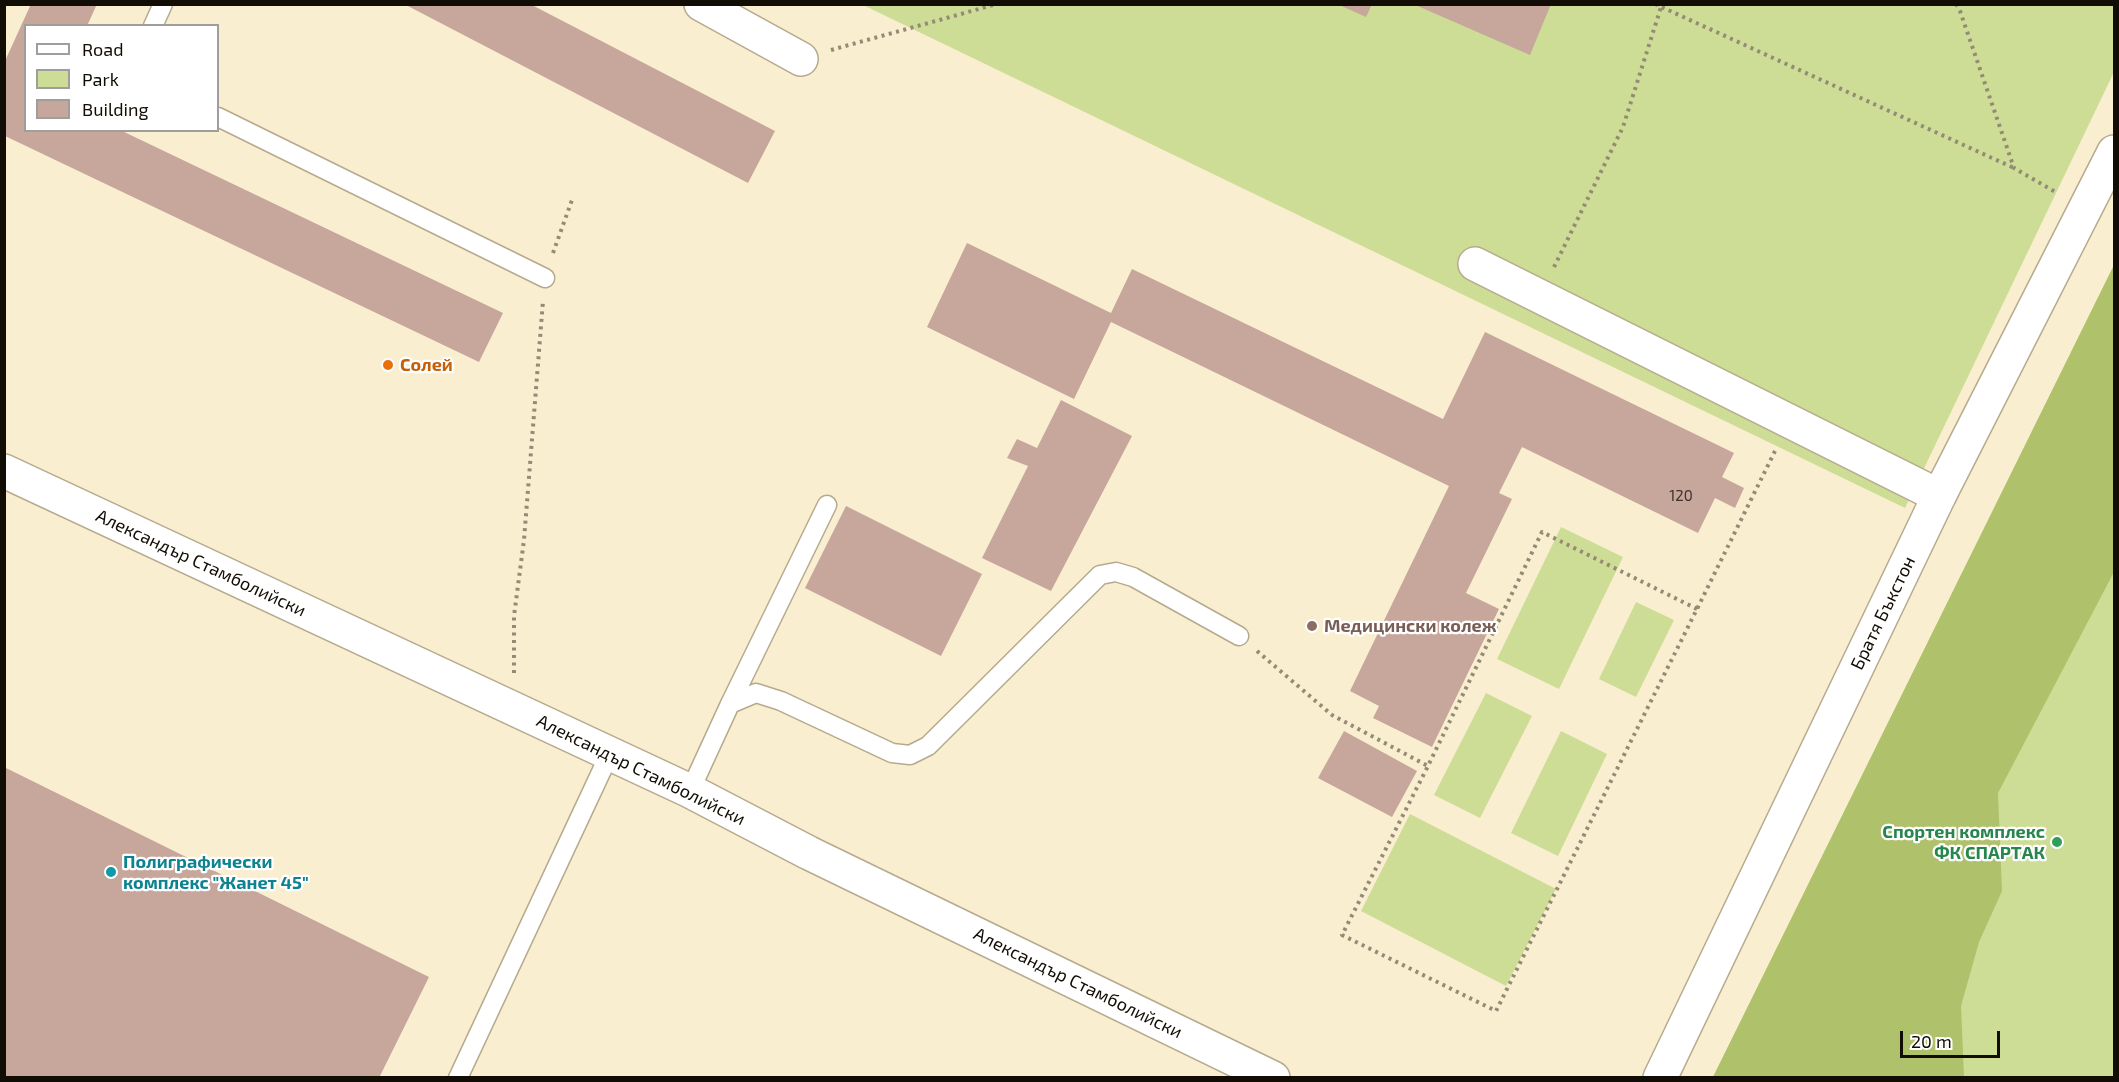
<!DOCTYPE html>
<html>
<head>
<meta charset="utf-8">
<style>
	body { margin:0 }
	#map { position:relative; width:2119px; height:1082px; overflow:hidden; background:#faeed0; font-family:"Exo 2",sans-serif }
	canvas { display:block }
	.frame { position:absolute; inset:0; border:6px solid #120d04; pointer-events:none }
	.legend { position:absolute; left:24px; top:24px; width:195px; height:108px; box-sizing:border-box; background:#fff; border:2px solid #a09e9b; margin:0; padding:8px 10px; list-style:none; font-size:18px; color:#120d04 }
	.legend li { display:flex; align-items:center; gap:12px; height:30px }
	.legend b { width:30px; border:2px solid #a09e9b }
	.scale { position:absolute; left:1900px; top:1031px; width:100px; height:27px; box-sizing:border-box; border:3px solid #120d04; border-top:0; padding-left:8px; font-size:18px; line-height:21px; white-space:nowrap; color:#120d04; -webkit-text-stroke:4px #fff; paint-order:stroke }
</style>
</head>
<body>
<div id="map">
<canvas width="2119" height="1082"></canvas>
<div class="frame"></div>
<ul class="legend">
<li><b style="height:8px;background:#fff"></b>Road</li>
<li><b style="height:16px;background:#cddd95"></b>Park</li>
<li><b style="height:16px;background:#c7a69c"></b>Building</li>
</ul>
<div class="scale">20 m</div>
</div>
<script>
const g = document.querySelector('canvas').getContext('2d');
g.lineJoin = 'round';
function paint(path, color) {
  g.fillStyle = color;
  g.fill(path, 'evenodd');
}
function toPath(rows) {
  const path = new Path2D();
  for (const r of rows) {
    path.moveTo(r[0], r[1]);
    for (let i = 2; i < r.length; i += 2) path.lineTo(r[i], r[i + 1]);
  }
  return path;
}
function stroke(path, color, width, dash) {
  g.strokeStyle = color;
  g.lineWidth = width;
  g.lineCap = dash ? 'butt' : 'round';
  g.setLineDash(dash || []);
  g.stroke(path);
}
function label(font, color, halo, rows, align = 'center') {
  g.font = font + ' "Exo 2",sans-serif';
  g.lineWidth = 4.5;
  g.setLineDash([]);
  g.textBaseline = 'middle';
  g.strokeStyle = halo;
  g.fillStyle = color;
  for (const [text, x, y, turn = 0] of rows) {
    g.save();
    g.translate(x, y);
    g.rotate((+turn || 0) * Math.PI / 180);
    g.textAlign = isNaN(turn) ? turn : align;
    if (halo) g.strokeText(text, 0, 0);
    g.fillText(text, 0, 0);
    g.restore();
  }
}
const green = toPath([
	[863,5,2114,5,2114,72,1905,508],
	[2114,265,2114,1077,1713,1077],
	[1561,527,1623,557,1559,689,1497,659],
	[1636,602,1674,620,1636,697,1599,679],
	[1486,693,1532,716,1480,818,1434,795],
	[1561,731,1607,754,1558,856,1511,833],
	[1410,814,1556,889,1506,986,1361,911]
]);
const forest = toPath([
	[2114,265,2114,572,1998,793,2002,891,1979,942,1961,1006,1964,1077,1713,1077]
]);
const building = toPath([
	[31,4,97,4,87,26,26,26,26,130,120,130,503,313,479,362,5,136,5,61],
	[404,4,530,4,775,131,748,183],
	[1337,4,1372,4,1366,17],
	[1413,4,1551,4,1530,55],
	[967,243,1111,313,1132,269,1443,419,1485,332,1734,453,1722,477,1744,488,1735,508,1715,498,1698,533,1522,447,1499,493,1512,499,1466,593,1499,609,1432,747,1373,718,1379,706,1350,691,1449,486,1111,322,1074,399,927,327],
	[1061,400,1132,436,1051,591,982,558,1028,466,1007,458,1017,439,1037,448],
	[846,506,982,574,941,656,805,588],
	[1344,731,1417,771,1392,817,1318,778],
	[4,767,429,977,379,1078,4,1078]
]);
const path = toPath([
	[1655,4,2014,168],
	[1956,4,1960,11,2014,168,2057,193],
	[831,50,997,4],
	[553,253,572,200],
	[1554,267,1623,127,1662,4],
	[1697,609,1542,532,1428,766,1342,935,1496,1011,1697,609,1775,451],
	[1257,651,1332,715,1428,766],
	[514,673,514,616,524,540,543,301]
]);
const service = toPath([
	[153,26,163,4],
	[218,117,545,278],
	[730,704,827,505],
	[690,791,730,704,756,693,781,701,892,753,910,755,928,746,1100,575,1116,572,1133,577,1239,636],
	[458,1078,610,753]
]);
const minor = toPath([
	[701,4,801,59],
	[1475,264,1939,496]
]);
const tertiary = toPath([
	[4,471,690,791,809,853,1273,1078],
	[1660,1078,1939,496,2114,152]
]);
const markers = [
	[388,365,6,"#e8710a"],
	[1312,626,6,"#8d6e63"],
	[2057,842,6,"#2e9e5b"],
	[111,872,6,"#0f9aa8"]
];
const numberNames = [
	["120",1681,496]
];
const foodNames = [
	["Солей",400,365]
];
const streetNames = [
	["Александър Стамболийски",201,563,25],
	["Братя Бъкстон",1883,613,-64],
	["Александър Стамболийски",641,770,26],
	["Александър Стамболийски",1078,983,26]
];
const educationNames = [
	["Медицински колеж",1324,626]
];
const leisureNames = [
	["Спортен комплекс",2045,832],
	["ФК СПАРТАК",2045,853]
];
const cultureNames = [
	["Полиграфически",123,862],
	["комплекс \"Жанет 45\"",123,883]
];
paint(green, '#cddd95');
paint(forest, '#b0c16b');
paint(building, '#c7a69c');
stroke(service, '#b6aa8e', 21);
stroke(minor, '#b6aa8e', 36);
stroke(tertiary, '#b6aa8e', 36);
stroke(path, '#948b76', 4, [3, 4.5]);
stroke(service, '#fff', 18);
stroke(minor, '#fff', 33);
stroke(tertiary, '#fff', 33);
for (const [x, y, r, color] of markers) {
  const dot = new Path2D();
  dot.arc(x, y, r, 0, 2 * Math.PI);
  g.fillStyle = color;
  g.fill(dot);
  stroke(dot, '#fff', 2);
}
label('15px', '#3f332a', null, numberNames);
label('bold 18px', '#c56008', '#fff', foodNames, 'left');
label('18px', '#120d04', '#fff', streetNames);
label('bold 18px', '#785e54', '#fff', educationNames, 'left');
label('bold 18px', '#27864d', '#fff', leisureNames, 'right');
label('bold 18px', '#0d838f', '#fff', cultureNames, 'left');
</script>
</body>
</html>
